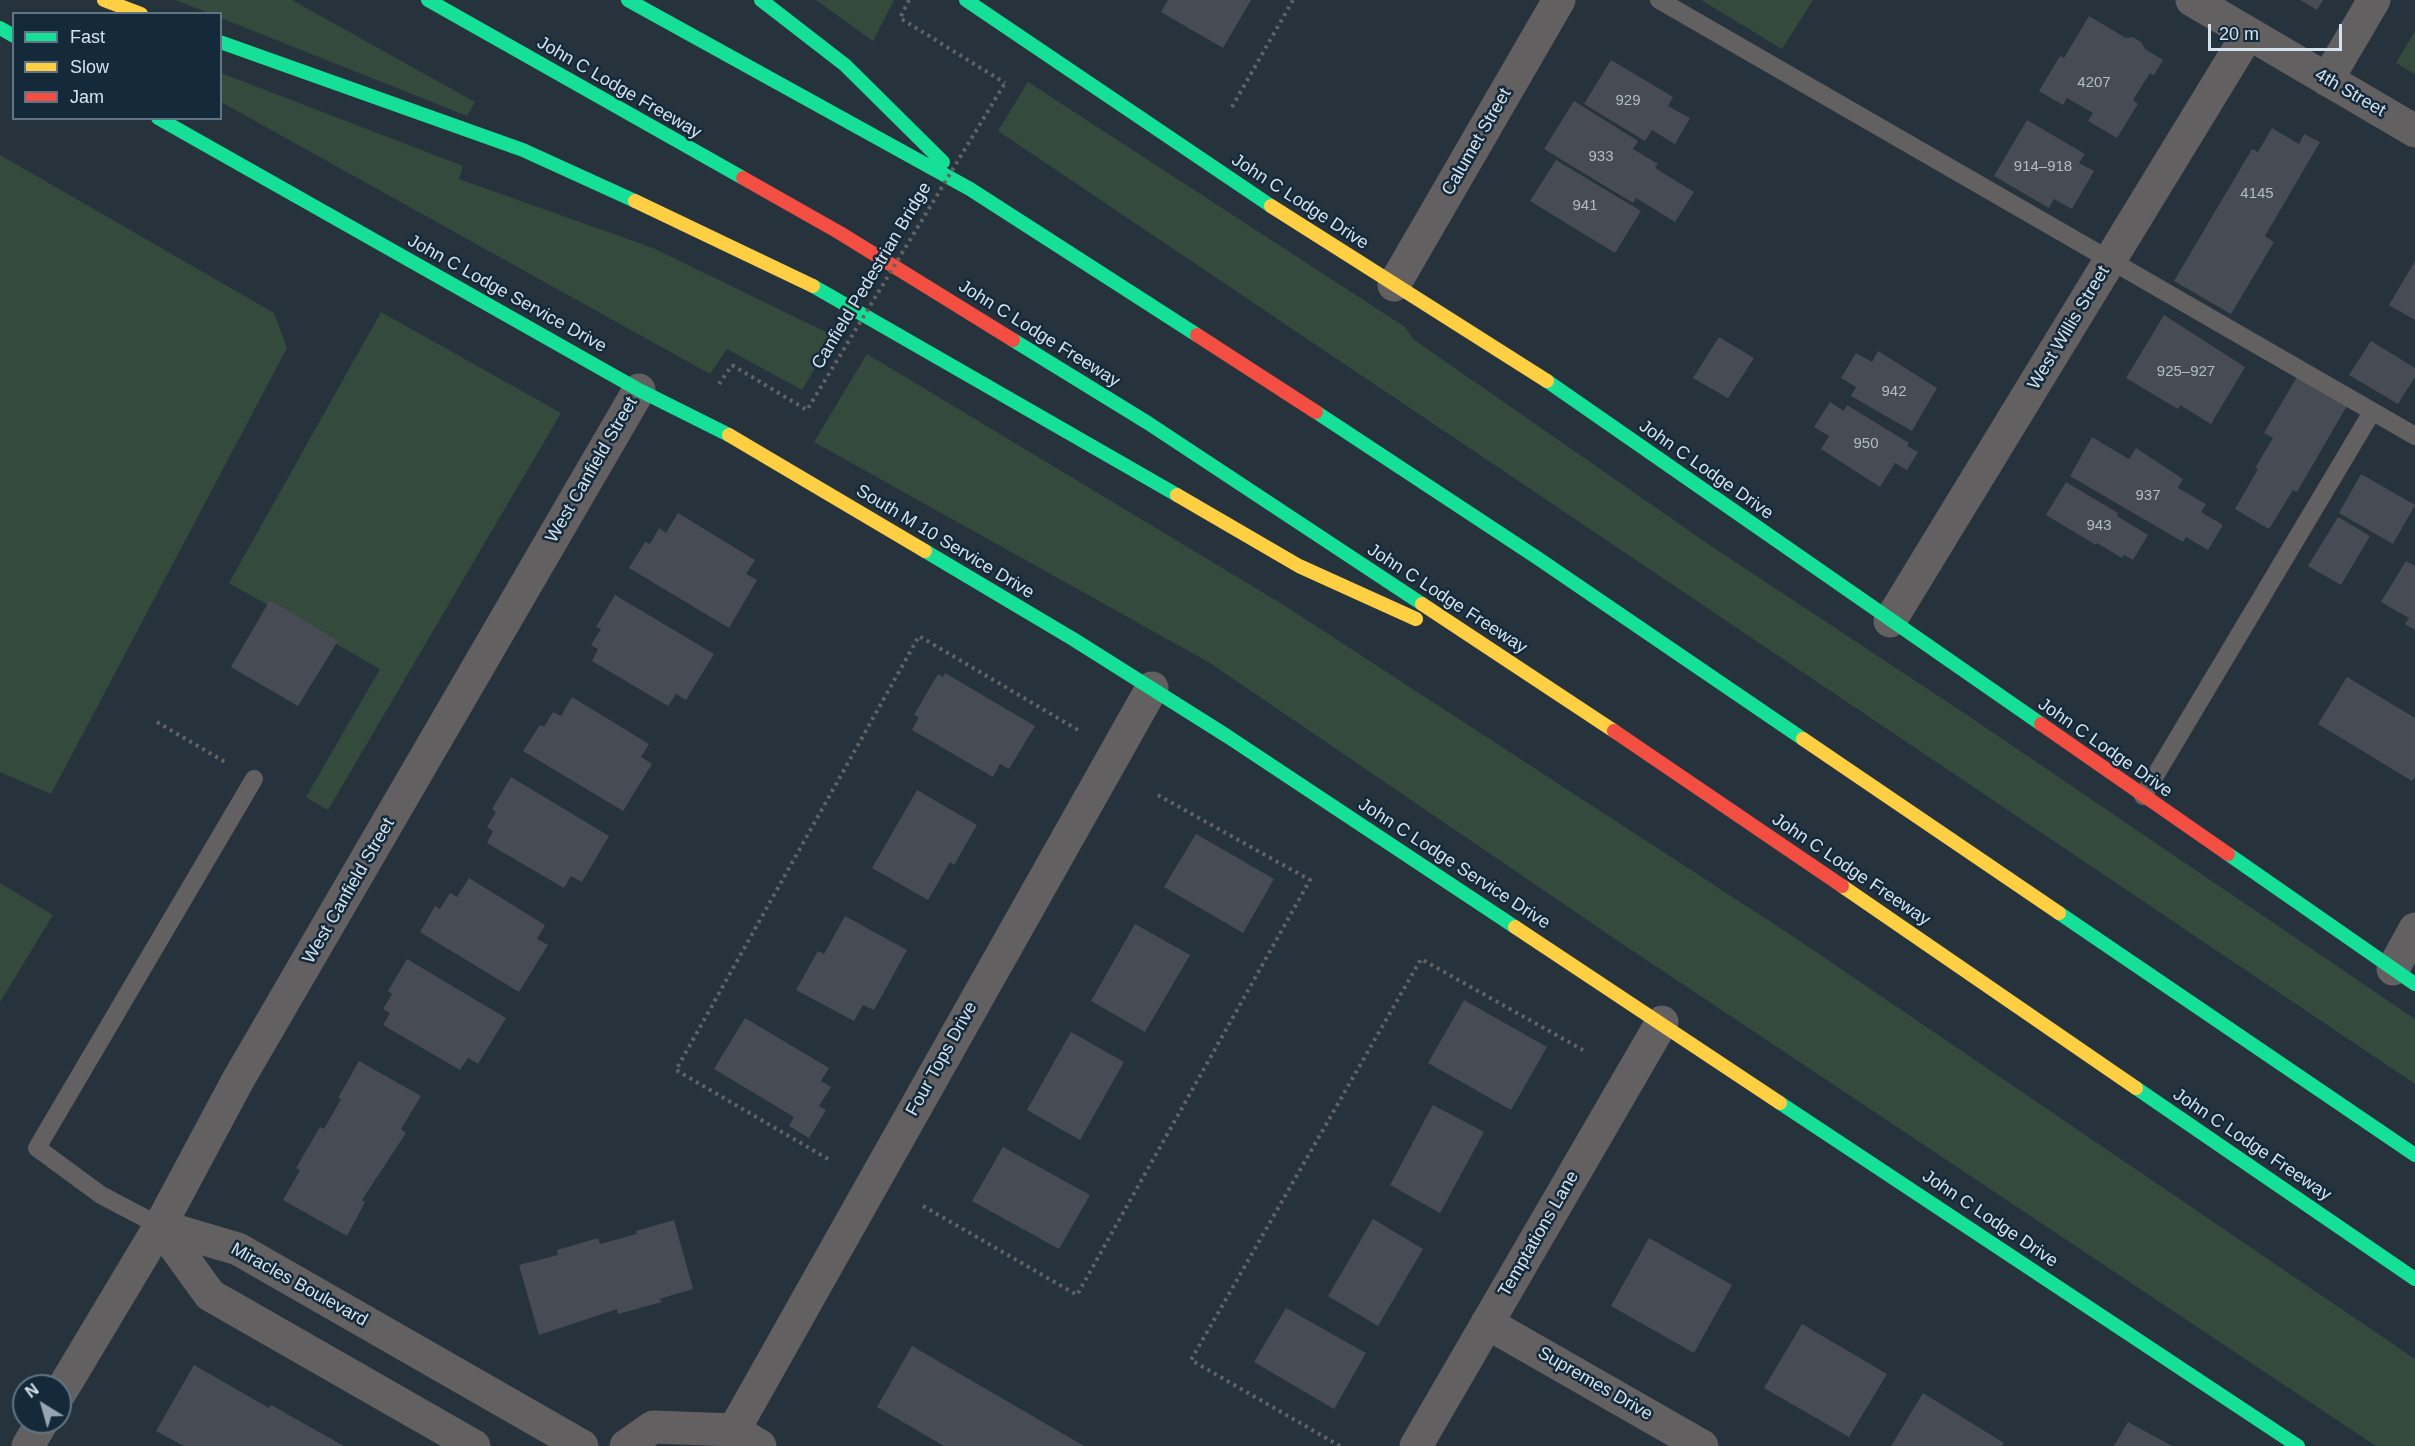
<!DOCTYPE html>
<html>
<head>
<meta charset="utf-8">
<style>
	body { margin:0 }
	#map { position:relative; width:2415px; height:1446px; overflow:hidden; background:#27333c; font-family:Arial,sans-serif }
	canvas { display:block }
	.legend { position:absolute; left:12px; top:12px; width:210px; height:108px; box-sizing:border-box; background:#142a3b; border:2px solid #617483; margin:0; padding:8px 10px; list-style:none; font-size:18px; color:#d5e3ee }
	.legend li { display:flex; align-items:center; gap:12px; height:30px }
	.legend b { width:30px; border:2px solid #617483 }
	.north { position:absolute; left:12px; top:1374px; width:60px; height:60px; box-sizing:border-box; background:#142a3b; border:2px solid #617483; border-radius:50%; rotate:323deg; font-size:16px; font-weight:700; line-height:24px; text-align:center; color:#d5e3ee }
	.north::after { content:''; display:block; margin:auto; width:21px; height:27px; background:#98a5b0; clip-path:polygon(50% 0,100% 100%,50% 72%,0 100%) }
	.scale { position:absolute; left:2208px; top:24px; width:134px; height:27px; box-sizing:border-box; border:3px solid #d5e3ee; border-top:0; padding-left:8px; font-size:18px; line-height:21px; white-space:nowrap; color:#d5e3ee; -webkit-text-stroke:4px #142a3b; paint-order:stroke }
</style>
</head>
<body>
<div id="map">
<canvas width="2415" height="1446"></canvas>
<ul class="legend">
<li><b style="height:8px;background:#16e098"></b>Fast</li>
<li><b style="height:8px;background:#ffcf43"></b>Slow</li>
<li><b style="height:8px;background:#f24e42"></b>Jam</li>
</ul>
<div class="north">N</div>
<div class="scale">20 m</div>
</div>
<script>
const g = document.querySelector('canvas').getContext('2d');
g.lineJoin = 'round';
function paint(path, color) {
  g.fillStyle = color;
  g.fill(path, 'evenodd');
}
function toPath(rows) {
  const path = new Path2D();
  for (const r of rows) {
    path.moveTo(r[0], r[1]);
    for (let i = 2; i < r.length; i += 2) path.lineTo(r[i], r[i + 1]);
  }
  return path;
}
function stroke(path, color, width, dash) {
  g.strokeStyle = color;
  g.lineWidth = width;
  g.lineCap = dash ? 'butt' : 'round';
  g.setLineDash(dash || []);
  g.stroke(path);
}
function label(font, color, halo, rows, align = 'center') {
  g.font = font + ' Arial,sans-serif';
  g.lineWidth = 5;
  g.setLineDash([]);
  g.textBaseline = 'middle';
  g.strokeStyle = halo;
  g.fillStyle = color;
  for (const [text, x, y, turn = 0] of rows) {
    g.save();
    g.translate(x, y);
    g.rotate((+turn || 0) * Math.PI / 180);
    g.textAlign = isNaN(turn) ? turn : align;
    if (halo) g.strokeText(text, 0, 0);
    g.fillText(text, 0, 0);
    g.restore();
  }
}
const green = toPath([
	[175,0,292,0,475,102,467,116,221,18,220,14,209,13],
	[816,0,894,0,873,41],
	[1701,0,1813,0,1782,49],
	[2415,31,2415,74,2396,63],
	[221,73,463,166,459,179,653,248,834,336,802,390,727,349,710,374,221,102],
	[1028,82,1405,327,1413,339,1711,546,1967,715,2415,1019,2415,1084,998,131],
	[0,155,274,313,287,348,51,794,0,772],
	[381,312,561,413,328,810,306,797,380,669,229,583],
	[867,354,1282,604,1794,937,2415,1359,2415,1446,2376,1446,1621,943,1210,663,814,442],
	[0,883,53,915,0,1002]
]);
const building = toPath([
	[1168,0,1251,0,1223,48,1161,12],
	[2300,0,2323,0,2317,10],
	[2089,16,2126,38,2133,37,2142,43,2145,49,2163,60,2154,75,2150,73,2133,100,2138,104,2117,138,2088,121,2093,113,2067,98,2063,105,2039,91,2060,56,2064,58],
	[1611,60,1673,97,1668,106,1690,118,1675,144,1652,130,1645,141,1584,104],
	[1574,101,1638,141,1633,149,1658,164,1655,168,1694,192,1675,222,1636,198,1633,203,1544,149],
	[2027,120,2085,154,2079,163,2094,171,2072,209,2054,199,2049,208,1994,176],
	[2272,128,2299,144,2304,134,2320,142,2265,236,2274,242,2231,314,2174,281,2252,149,2258,152],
	[1556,160,1641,211,1615,253,1530,201],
	[2415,261,2415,320,2389,305],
	[2164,315,2245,367,2211,424,2180,405,2178,409,2126,378],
	[1719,337,1754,358,1728,398,1693,378],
	[2371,341,2415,368,2415,377,2398,404,2349,375],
	[1878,351,1937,388,1912,431,1851,396,1856,387,1841,378,1856,353,1872,362],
	[2298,375,2348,404,2297,492,2293,490,2269,529,2235,509,2258,469,2255,468,2273,438,2264,433],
	[1830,402,1844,411,1847,405,1909,443,1907,446,1918,452,1907,470,1895,463,1880,487,1821,449,1829,436,1814,427],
	[2092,437,2129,459,2136,448,2183,479,2178,488,2206,504,2201,512,2223,525,2208,550,2186,537,2183,542,2070,476],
	[2361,474,2415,505,2393,544,2339,513],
	[2066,482,2118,513,2117,516,2148,535,2133,560,2124,555,2122,558,2097,543,2096,545,2046,515],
	[678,513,755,560,746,574,757,580,729,628,629,568,645,542,650,544,659,528,666,533],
	[2338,517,2370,536,2341,585,2308,566],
	[2406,561,2415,566,2415,630,2405,624,2409,618,2381,602],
	[615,595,714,654,686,700,676,694,668,706,592,661,598,649,591,645,601,629,596,627],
	[270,600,338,641,298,706,231,667],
	[945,673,1035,726,1009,769,1000,764,993,777,912,730,919,717,914,715,938,674,943,677],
	[2347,677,2415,718,2415,777,2412,781,2318,724],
	[572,697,649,744,641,757,652,764,623,811,523,751,540,725,544,727,553,712,561,716],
	[511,777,609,836,582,882,571,876,564,888,487,843,493,831,487,827,496,812,492,809],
	[917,790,977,825,954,865,950,862,928,900,872,868],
	[1196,834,1274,879,1243,933,1164,887],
	[469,878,545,925,537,939,548,945,519,992,420,932,435,906,440,909,450,893,457,897],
	[845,916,907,950,874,1010,863,1005,854,1021,796,990,818,951,824,954],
	[1135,924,1190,955,1145,1032,1091,1001],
	[407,959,506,1018,478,1064,468,1058,460,1070,383,1025,390,1013,383,1009,392,994,388,991],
	[1464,1000,1547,1047,1511,1110,1428,1063],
	[745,1018,829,1068,821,1081,831,1087,819,1106,826,1110,809,1138,789,1126,794,1117,714,1069],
	[1071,1032,1124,1062,1080,1140,1027,1110],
	[359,1061,421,1096,401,1129,406,1133,362,1200,365,1202,347,1236,283,1200,300,1170,296,1168,320,1127,324,1129,341,1099,338,1098],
	[1433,1105,1484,1132,1440,1213,1390,1185],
	[1003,1147,1090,1195,1059,1249,972,1201],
	[1373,1219,1423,1249,1378,1326,1328,1296],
	[674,1220,693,1289,659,1299,662,1302,618,1314,617,1309,539,1335,519,1265,558,1255,557,1250,598,1238,600,1244,637,1234,636,1231],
	[1649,1238,1732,1285,1694,1353,1611,1306],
	[1286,1308,1366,1353,1334,1409,1254,1362],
	[1802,1324,1887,1374,1849,1437,1764,1388],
	[912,1346,1084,1446,944,1446,877,1407],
	[194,1365,269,1408,271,1405,344,1446,184,1446,156,1431],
	[1923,1393,2004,1443,2002,1446,1891,1446],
	[2128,1422,2172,1446,2114,1446]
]);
const path = toPath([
	[909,0,900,18,1005,83],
	[1232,107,1293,0],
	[719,384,732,365],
	[157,722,225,762],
	[828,1159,676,1070,919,636,1078,730],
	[923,1206,1077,1295,1310,880,1156,794],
	[1340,1446,1191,1360,1421,959,1583,1050]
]);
const lane = toPath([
	[1659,0,2415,436],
	[2143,796,2372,412],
	[160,1226,101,1195,37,1148,254,779]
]);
const street = toPath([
	[2192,0,2415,131],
	[2327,80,2374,0],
	[1394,285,1559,0],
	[1890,621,2248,34],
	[2393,969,2415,929],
	[160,1226,238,1249,582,1446],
	[160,1226,210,1295,474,1446],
	[1487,1323,1702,1446],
	[60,1393,160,1226,238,1080,639,390],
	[734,1430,1152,688],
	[28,1446,42,1422],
	[626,1446,653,1427,734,1430,760,1446],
	[1416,1446,1662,1022]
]);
const fast = toPath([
	[428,0,743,178],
	[628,0,970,189,1197,335],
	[761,0,845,65,943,162],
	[966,0,1271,206],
	[0,28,14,36],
	[220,42,523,150,635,201],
	[158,118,639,390,729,435],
	[813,286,1177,495],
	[1013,340,1148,423,1422,604],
	[1547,381,2041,724],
	[1316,412,1536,557,1803,739],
	[925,551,1073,639,1227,736,1515,927],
	[2228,854,2415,984],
	[2059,913,2415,1155],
	[2136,1088,2415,1279],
	[1780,1103,2298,1446]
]);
const slow = toPath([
	[104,0,141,14],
	[635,201,813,286],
	[1271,206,1547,381],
	[729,435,925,551],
	[1177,495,1299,566,1416,619],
	[1422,604,1614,731],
	[1803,739,2059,913],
	[1842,886,2136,1088],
	[1515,927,1780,1103]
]);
const jam = toPath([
	[743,178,840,233,1013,340],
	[1197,335,1316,412],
	[2041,724,2228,854],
	[1614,731,1842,886]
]);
const pathBridge = toPath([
	[732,365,807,410,1005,83]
]);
const numberNames = [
	["4207",2094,83],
	["929",1628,101],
	["933",1601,157],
	["914–918",2043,167],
	["4145",2257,194],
	["941",1585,206],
	["925–927",2186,372],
	["942",1894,392],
	["950",1866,444],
	["937",2148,496],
	["943",2099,526]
];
const streetNames = [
	["John C Lodge Freeway",619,88,30],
	["4th Street",2350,93,30],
	["Calumet Street",1477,142,-60],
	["John C Lodge Drive",1300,202,33],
	["Canfield Pedestrian Bridge",872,276,-59],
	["John C Lodge Service Drive",507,294,29],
	["West Willis Street",2069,328,-59],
	["John C Lodge Freeway",1039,334,32],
	["West Canfield Street",592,470,-60],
	["John C Lodge Drive",1706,470,35],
	["South M 10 Service Drive",945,542,31],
	["John C Lodge Freeway",1447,599,33],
	["John C Lodge Drive",2105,748,35],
	["John C Lodge Service Drive",1454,864,33],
	["John C Lodge Freeway",1851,870,34],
	["West Canfield Street",349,891,-60],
	["Four Tops Drive",942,1059,-61],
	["John C Lodge Freeway",2252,1145,34],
	["John C Lodge Drive",1990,1219,34],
	["Temptations Lane",1539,1234,-60],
	["Miracles Boulevard",299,1285,29],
	["Supremes Drive",1595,1384,30]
];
paint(green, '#344a3d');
paint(building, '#474b53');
stroke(path, '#626366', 4, [3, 4.5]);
stroke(lane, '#626061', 18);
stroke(street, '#626061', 33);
stroke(fast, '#16e098', 14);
stroke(slow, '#ffcf43', 14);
stroke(jam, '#f24e42', 14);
stroke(pathBridge, '#626366', 4, [3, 4.5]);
label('15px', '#b2bdc7', null, numberNames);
label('18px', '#d5e3ee', '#142a3b', streetNames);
</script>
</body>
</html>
